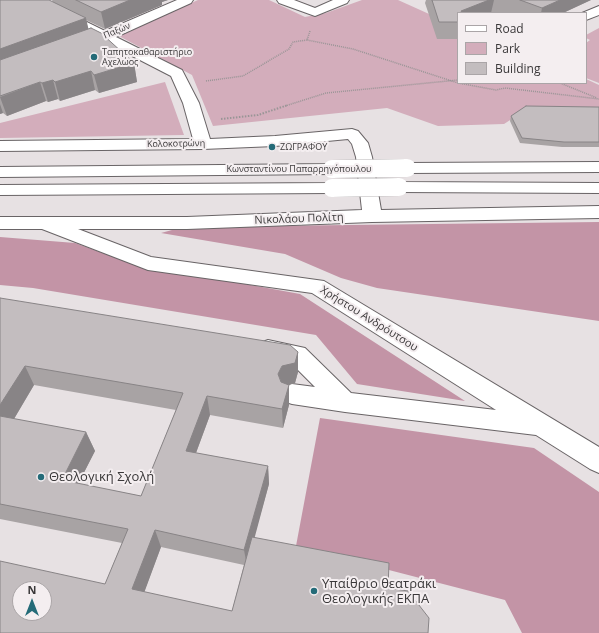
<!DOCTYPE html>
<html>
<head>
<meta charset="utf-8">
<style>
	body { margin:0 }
	#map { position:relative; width:599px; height:633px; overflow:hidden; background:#e7e1e3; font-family:"Open Sans",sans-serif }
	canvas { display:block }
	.legend { position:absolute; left:457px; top:12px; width:130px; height:72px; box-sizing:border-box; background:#f4eef0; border:1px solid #aaa5a7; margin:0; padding:5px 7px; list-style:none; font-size:12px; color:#3a3839 }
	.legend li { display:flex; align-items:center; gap:8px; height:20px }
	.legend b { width:20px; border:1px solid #aaa5a7 }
	.north { position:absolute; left:12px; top:581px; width:40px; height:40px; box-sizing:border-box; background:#f4eef0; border:1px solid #aaa5a7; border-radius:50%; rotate:0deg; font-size:11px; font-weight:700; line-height:16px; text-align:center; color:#3a3839 }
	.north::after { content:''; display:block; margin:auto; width:14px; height:18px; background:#246b78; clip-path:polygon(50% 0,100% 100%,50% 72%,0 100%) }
</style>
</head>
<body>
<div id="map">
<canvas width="599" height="633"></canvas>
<ul class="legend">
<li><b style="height:5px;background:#fff"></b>Road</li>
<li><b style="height:11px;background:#d3adbb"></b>Park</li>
<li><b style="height:11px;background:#c3bdbf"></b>Building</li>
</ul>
<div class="north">N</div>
</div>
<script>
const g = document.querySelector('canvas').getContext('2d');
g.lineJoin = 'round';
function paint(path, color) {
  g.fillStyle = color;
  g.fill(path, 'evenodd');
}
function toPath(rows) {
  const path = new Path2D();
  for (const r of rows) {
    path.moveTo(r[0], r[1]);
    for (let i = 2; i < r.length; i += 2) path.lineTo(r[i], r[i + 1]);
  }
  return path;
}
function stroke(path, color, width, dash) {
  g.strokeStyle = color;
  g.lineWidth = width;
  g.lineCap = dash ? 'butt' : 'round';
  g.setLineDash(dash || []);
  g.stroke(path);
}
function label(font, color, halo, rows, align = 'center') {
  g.font = font + ' "Open Sans",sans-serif';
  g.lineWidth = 4;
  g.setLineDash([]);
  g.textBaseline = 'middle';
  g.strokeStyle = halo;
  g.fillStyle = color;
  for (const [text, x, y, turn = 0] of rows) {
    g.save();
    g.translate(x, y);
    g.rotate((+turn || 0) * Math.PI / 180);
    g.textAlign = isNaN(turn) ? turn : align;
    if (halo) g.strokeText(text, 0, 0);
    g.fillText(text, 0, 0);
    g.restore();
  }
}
const green = toPath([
	[198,0,269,0,305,17,326,13,362,0,398,0,458,27,458,83,586,83,586,79,599,85,599,113,524,111,504,124,438,126,387,108,213,126,192,75,119,36],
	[599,28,599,83,586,78,586,43,590,40,586,38,586,35],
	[165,82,184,135,0,138,0,123]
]);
const forest = toPath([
	[599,222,599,321,377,288,341,278,285,254,161,233,183,227],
	[0,237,75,243,119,259,152,267,300,294,465,401,357,384,316,335,33,288,0,285],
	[320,418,534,448,599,492,599,633,522,633,505,600,296,546]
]);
const pathFar1 = toPath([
	[310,31,307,40,353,49,458,83],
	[206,81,243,76,289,49,293,42,307,40],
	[458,83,496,90,505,88,599,99],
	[560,83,597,98],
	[285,106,326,93,458,80]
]);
const path = toPath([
	[221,119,258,115,288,105]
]);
const minor = toPath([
	[27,0,42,0,105,31,177,0,193,0,191,3,116,37,182,70,199,103,210,139,275,136,352,129,358,131,368,143,372,157,381,210,599,206,599,218,372,222,187,229,78,229,151,257,324,281,599,447,599,473,590,469,536,435,345,412,292,404,283,401,280,394,283,387,292,384,315,387,290,362,260,355,256,349,260,343,268,340,305,348,351,393,496,410,312,293,148,270,42,229,0,229,0,217,187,217,362,210,356,157,352,144,348,139,275,146,203,149,0,151,0,141,193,139,183,103,171,76,105,42,97,44,92,43,90,40,94,36,29,3,27,0],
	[277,0,294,0,315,8,333,0,349,0,347,3,315,16,279,3,277,0],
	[599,6,599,15,586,20,586,13,582,13,599,6],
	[599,162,599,172,407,173,401,172,398,168,401,164,407,163,599,162],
	[332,164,338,165,341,169,338,173,332,174,0,177,0,167,332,164],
	[399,182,599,183,599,193,399,192,393,191,390,187,393,183,399,182],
	[332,183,338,184,341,188,338,192,332,193,0,195,0,185,332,183]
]);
const minorBridge = toPath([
	[332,169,407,168],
	[332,188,399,187]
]);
const wall = toPath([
	[0,0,53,2,52,0,168,0,162,2,162,5,105,29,86,20,88,29,134,63,137,82,99,93,95,90,60,101,58,99,48,102,46,101,7,116,3,113,0,114],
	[426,0,591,0,563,13,458,13,458,39,437,39,425,3],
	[599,107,599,147,562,147,520,143,510,121,511,116],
	[0,298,298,372,295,383,287,385,289,385,289,405,283,428,210,415,196,453,268,466,269,484,254,537,388,588,428,633,0,633,105,584,122,543,0,519],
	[34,385,176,410,141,496,78,484,95,451,86,432,14,419],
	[161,547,244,565,232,611,144,592]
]);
const shadedWall = toPath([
	[130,0,168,0,162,2,162,5,105,29,101,12],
	[489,0,494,0,491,13,460,13,461,11],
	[560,0,591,0,563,13,541,13,542,8],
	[86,18,90,36,0,69,0,49],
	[134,63,137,82,99,93,94,75],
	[91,71,95,90,60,101,55,82],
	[53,80,58,99,48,102,42,83],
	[40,82,46,101,7,116,0,97],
	[0,104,3,113,0,114],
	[298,352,298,372,295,383,283,386,278,374,282,366],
	[25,366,34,385,5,434,0,425,0,405],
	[289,385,289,405,283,428,282,409],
	[207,396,210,415,190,469,186,451],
	[86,432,95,451,71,498,62,480],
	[268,466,269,484,247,566,244,550],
	[155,530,161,547,140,604,132,589]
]);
const building = toPath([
	[0,0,49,0,86,18,0,49,0,0],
	[76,0,130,0,101,12,76,0],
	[432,0,489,0,461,11,462,13,458,13,458,22,439,22,432,0],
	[520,0,560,0,542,8,520,0],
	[91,28,101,33,134,63,94,75,91,71,55,82,53,80,42,83,40,82,0,96,0,60,91,28],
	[526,106,596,107,599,107,599,142,564,142,522,138,511,116,526,106],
	[0,298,290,345,298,352,295,363,282,366,278,374,281,382,289,385,282,409,207,396,186,451,268,466,244,550,155,530,132,589,232,611,252,537,389,563,388,588,408,591,429,618,428,633,0,633,0,561,105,584,128,529,0,504,0,416,86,432,62,480,141,496,183,393,25,366,0,405,0,298],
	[20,589,44,589,44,613,20,613,20,589]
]);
const markers = [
	[94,57,4,"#246b78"],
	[272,147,4,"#246b78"],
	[41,477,4,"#246b78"],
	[314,591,4,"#246b78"]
];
const farStreetnames = [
	["Παξών",117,31,-23],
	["Κολοκοτρώνη",176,144,-1],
	["Κωνσταντίνου Παπαρρηγόπουλου",299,169]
];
const farPoinames = [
	["Ταπητοκαθαριστήριο",102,52],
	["Αχελώος",102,62],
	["ΖΩΓΡΑΦΟΥ",280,147]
];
const streetNames = [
	["Νικολάου Πολίτη",299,219,-2],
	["Χρήστου Ανδρόυτσου",369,319,32]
];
const nearPoinames = [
	["Θεολογική Σχολή",49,477],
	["Υπαίθριο θεατράκι",322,584],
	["Θεολογικής ΕΚΠΑ",322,599]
];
paint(green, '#d3adbb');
paint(forest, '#c394a6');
stroke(minor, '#696466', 2);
stroke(pathFar1, '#999596', 1.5, [1, 1]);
stroke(path, '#999596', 2, [1.5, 1.5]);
paint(minor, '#fff');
stroke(minorBridge, '#696466', 18, []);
stroke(minorBridge, '#fff', 18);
paint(wall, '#a8a3a4');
paint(shadedWall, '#888486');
paint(building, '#c3bdbf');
stroke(building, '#888486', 1);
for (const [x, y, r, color] of markers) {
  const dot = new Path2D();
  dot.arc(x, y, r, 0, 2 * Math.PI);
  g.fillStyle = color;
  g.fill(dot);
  stroke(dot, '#f4eef0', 1.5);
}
label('9px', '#3a3839', '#f4eef0', farStreetnames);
label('9px', '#3a3839', '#f4eef0', farPoinames, 'left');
label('11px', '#3a3839', '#f4eef0', streetNames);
label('13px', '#3a3839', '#f4eef0', nearPoinames, 'left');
</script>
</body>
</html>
